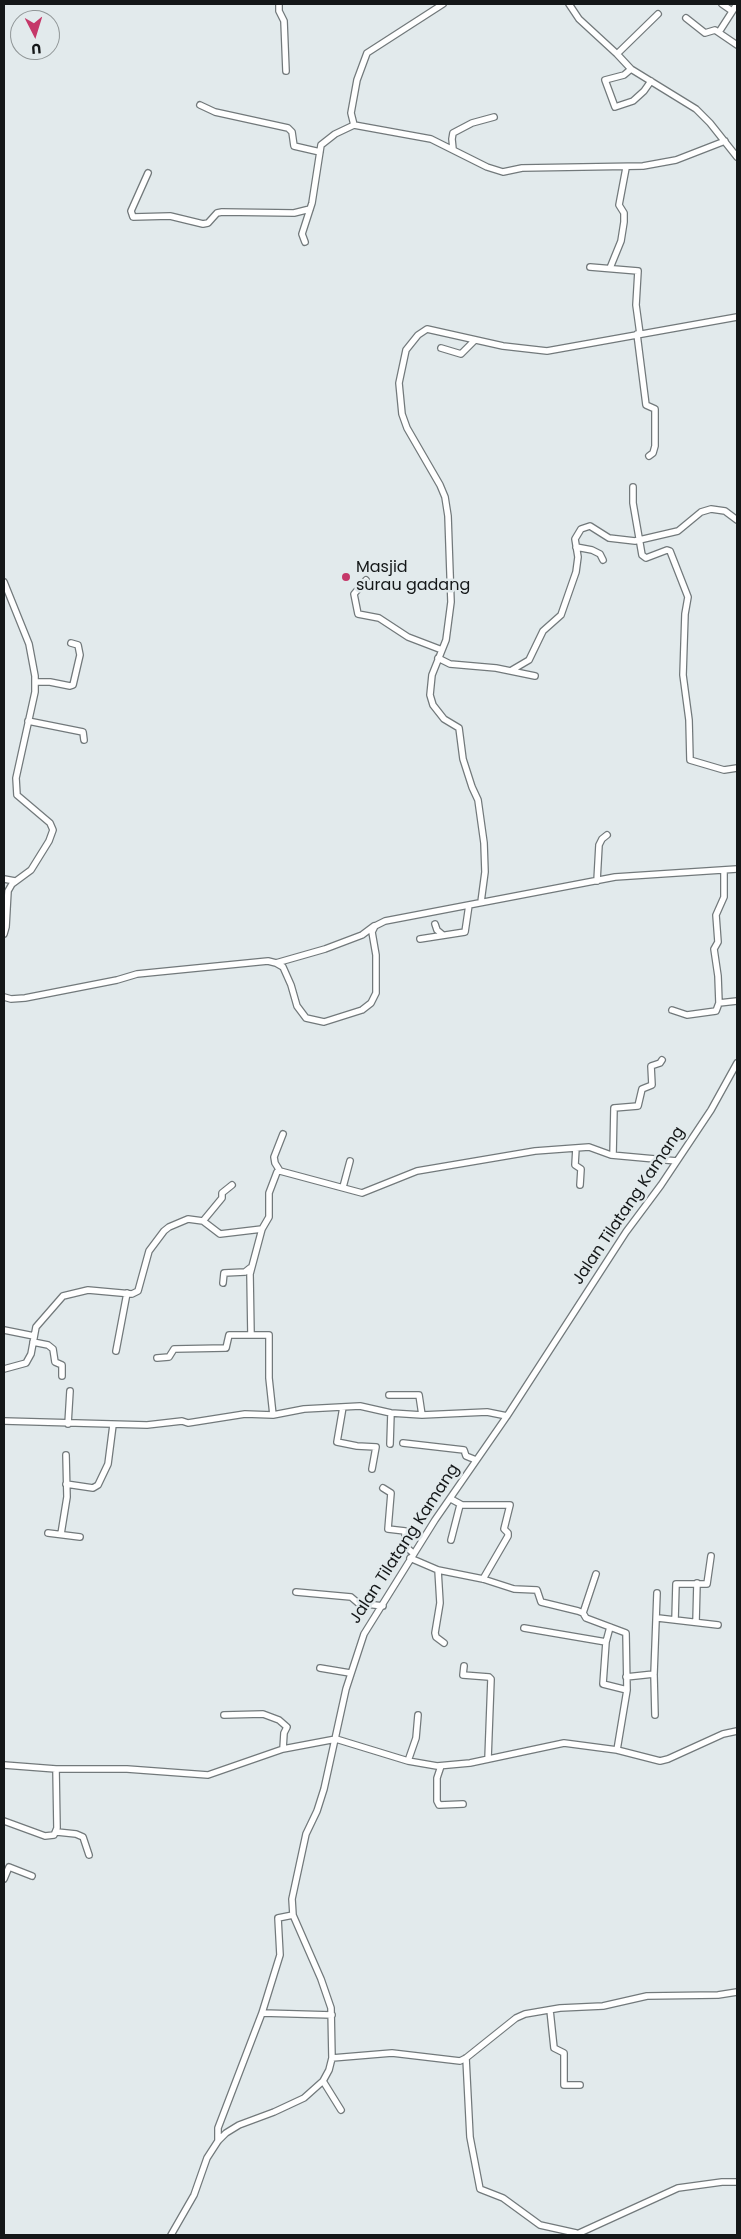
<!DOCTYPE html>
<html>
<head>
<meta charset="utf-8">
<style>
	body { margin:0 }
	#map { position:relative; width:741px; height:2239px; overflow:hidden; background:#e2eaec; font-family:Poppins,sans-serif }
	canvas { display:block }
	.frame { position:absolute; inset:0; border:5px solid #141718; pointer-events:none }
	.north { position:absolute; left:10px; top:10px; width:50px; height:50px; box-sizing:border-box; background:#e2eaec; border:1px solid #909697; border-radius:50%; rotate:175deg; font-size:14px; font-weight:700; line-height:20px; text-align:center; color:#141718 }
	.north::after { content:''; display:block; margin:auto; width:18px; height:22px; background:#c53869; clip-path:polygon(50% 0,100% 100%,50% 72%,0 100%) }
</style>
</head>
<body>
<div id="map">
<canvas width="741" height="2239"></canvas>
<div class="frame"></div>
<div class="north">U</div>
</div>
<script>
const g = document.querySelector('canvas').getContext('2d');
g.lineJoin = 'round';
function toPath(rows) {
  const path = new Path2D();
  for (const r of rows) {
    path.moveTo(r[0], r[1]);
    for (let i = 2; i < r.length; i += 2) path.lineTo(r[i], r[i + 1]);
  }
  return path;
}
function stroke(path, color, width, dash) {
  g.strokeStyle = color;
  g.lineWidth = width;
  g.lineCap = dash ? 'butt' : 'round';
  g.setLineDash(dash || []);
  g.stroke(path);
}
function label(font, color, halo, rows, align = 'center') {
  g.font = font + ' Poppins,sans-serif';
  g.lineWidth = 5;
  g.setLineDash([]);
  g.textBaseline = 'middle';
  g.strokeStyle = halo;
  g.fillStyle = color;
  for (const [text, x, y, turn = 0] of rows) {
    g.save();
    g.translate(x, y);
    g.rotate((+turn || 0) * Math.PI / 180);
    g.textAlign = isNaN(turn) ? turn : align;
    if (halo) g.strokeText(text, 0, 0);
    g.fillText(text, 0, 0);
    g.restore();
  }
}
const minor = toPath([
	[279,4,279,11,284,21,286,71],
	[569,4,579,19,617,54,631,69,696,109,710,123,737,157],
	[722,4,732,11],
	[686,18,705,33,715,30,737,45],
	[719,32,737,4],
	[617,54,658,14],
	[631,69,624,75,605,80,615,107,633,101,644,91,651,81],
	[200,105,215,112,288,128,292,132,294,146,320,152],
	[354,125,351,113,357,80,367,53,443,4],
	[453,149,452,139,453,133,472,123,494,117],
	[148,173,131,211,133,217,170,216,203,224,208,223,217,213,222,212,294,213,310,209],
	[305,242,302,234,312,203,321,145,335,134,354,125,431,139,487,167,503,172,522,168,643,166,676,160,725,141],
	[590,267,638,271,636,305,640,334],
	[610,268,621,241,624,222,624,213,619,205,626,168],
	[637,334,646,405,655,409,655,446,653,453,649,456],
	[441,348,461,354,475,340],
	[633,487,633,503,642,555,646,558,667,550,670,551,688,597,685,614,683,675,689,720,690,760,724,770,737,768],
	[576,547,592,550,600,554,603,560],
	[366,580,354,594,358,614,379,618,408,637,442,650],
	[4,582,29,644,35,676,35,692,16,778,17,795,50,823,53,830,49,841,31,870,12,884,8,891,6,927,4,934],
	[438,658,450,664,496,668,535,676],
	[512,670,529,660,543,631,561,615,576,572,578,557,575,539,581,529,590,526,609,538,635,541,678,531,701,512,711,509,725,511,737,520],
	[35,682,50,682,70,686,73,685,80,655,78,645,71,643],
	[28,721,83,732,84,740],
	[4,879,15,881],
	[597,881,599,845,602,839,607,835],
	[481,902,485,872,484,843,478,800,472,787,463,759,459,728,444,719,433,705,430,695,432,675,446,640,451,602,448,516,445,497,440,485,407,428,402,414,399,383,406,350,418,335,427,329,503,346,547,351,737,317],
	[435,924,437,930,443,935],
	[420,939,465,932,469,905],
	[276,963,325,949,362,935,374,926],
	[4,997,11,999,25,998,117,980,137,974,268,961,276,963,283,967,291,985,297,1006,306,1018,324,1022,362,1010,371,1003,376,993,376,955,372,932,375,926,385,921,615,877,737,869],
	[719,1003,737,1001],
	[672,1010,687,1015,716,1011,719,1003,718,976,714,949,718,942,716,915,724,897,724,870],
	[576,1148,575,1165,581,1169,580,1185],
	[613,1155,614,1108,638,1106,642,1089,652,1085,651,1066,660,1063,662,1060],
	[280,1171,275,1163,274,1157,283,1134],
	[343,1187,350,1161],
	[203,1221,222,1198,222,1193,232,1185],
	[223,1283,224,1273,245,1272,250,1268],
	[4,1330,34,1336],
	[33,1342,48,1345,53,1349,55,1362,62,1365,62,1376],
	[116,1351,127,1293],
	[157,1358,169,1357,174,1349,226,1348,229,1335,251,1335],
	[4,1369,26,1363,31,1354,36,1327,63,1296,88,1290,132,1294,138,1291,149,1251,164,1231,169,1227,188,1219,203,1221,220,1234,262,1229],
	[389,1395,419,1395,422,1415],
	[343,1407,337,1442,357,1446,376,1447,372,1469],
	[273,1415,269,1378,269,1335,251,1335,250,1274,262,1229,269,1217,269,1193,277,1172,280,1171,362,1193,417,1171,535,1151,589,1147,611,1155,677,1161],
	[4,1421,147,1425,182,1421,188,1423,245,1414,273,1415,304,1409,360,1406,391,1413,422,1415,487,1412,507,1416],
	[68,1424,70,1391],
	[403,1443,464,1450,466,1456,476,1460],
	[390,1444,391,1413],
	[66,1484,93,1488,98,1485,108,1464,113,1425],
	[383,1488,391,1493,388,1529,405,1531,405,1546,413,1553],
	[451,1499,462,1505,510,1505,504,1529,508,1533,508,1536,483,1579],
	[48,1533,80,1537],
	[61,1534,67,1497,66,1455],
	[451,1540,460,1505],
	[410,1558,438,1570,483,1579,514,1589,537,1590,541,1602,578,1611,583,1613,586,1618,626,1633,627,1690,617,1750],
	[438,1570,440,1603,435,1633,436,1637,444,1643],
	[296,1592,351,1597,358,1603,383,1606],
	[583,1613,596,1574],
	[658,1618,718,1625],
	[675,1620,676,1584,707,1584,711,1556],
	[696,1622,697,1583],
	[610,1627,606,1642,603,1684,627,1690],
	[524,1628,606,1642],
	[464,1666,463,1675,489,1677,491,1679,488,1759],
	[320,1668,350,1673],
	[654,1675,655,1715],
	[626,1677,654,1674,657,1593],
	[224,1715,263,1714,279,1720,287,1727,284,1733,283,1749],
	[408,1761,416,1738,418,1715],
	[4,1765,56,1769,127,1769,208,1775,283,1749,336,1739,408,1761,437,1766,470,1763,564,1743,617,1750,660,1761,668,1759,723,1734,737,1731],
	[441,1766,437,1778,437,1801,439,1805,463,1804],
	[4,1821,45,1836,54,1835,57,1828,56,1769],
	[57,1832,76,1834,83,1837,89,1855],
	[4,1879,9,1867,32,1876],
	[550,2010,554,2048,564,2053,564,2085,580,2085],
	[262,2013,332,2015],
	[332,2058,392,2053,460,2061,466,2058,516,2018,525,2014,560,2008,603,2006,647,1996,718,1995,737,1992],
	[466,2058,470,2137,480,2189,503,2198,540,2225,576,2233],
	[323,2081,341,2110],
	[218,2141,218,2128,262,2013,280,1955,278,1918,293,1915],
	[171,2235,194,2195,207,2158,218,2141,226,2133,239,2125,274,2112,304,2098,323,2081,329,2070,332,2058,331,2008,321,1979,293,1915,292,1899,306,1834,317,1811,324,1789,346,1689,364,1634,435,1520,507,1416,626,1232,661,1185,711,1110,737,1063],
	[575,2235,678,2188,722,2182,737,2182]
]);
const markers = [
	[346,577,5,"#c53869"]
];
const poiNames = [
	["Masjid",356,568],
	["surau gadang",356,586]
];
const streetNames = [
	["Jalan Tilatang Kamang",629,1206,-56],
	["Jalan Tilatang Kamang",405,1544,-57]
];
stroke(minor, '#72797b', 8);
stroke(minor, '#fff', 5.5);
for (const [x, y, r, color] of markers) {
  const dot = new Path2D();
  dot.arc(x, y, r, 0, 2 * Math.PI);
  g.fillStyle = color;
  g.fill(dot);
  stroke(dot, '#e2eaec', 2);
}
label('16px', '#141718', '#e2eaec', poiNames, 'left');
label('16px', '#141718', '#e2eaec', streetNames);
</script>
</body>
</html>
